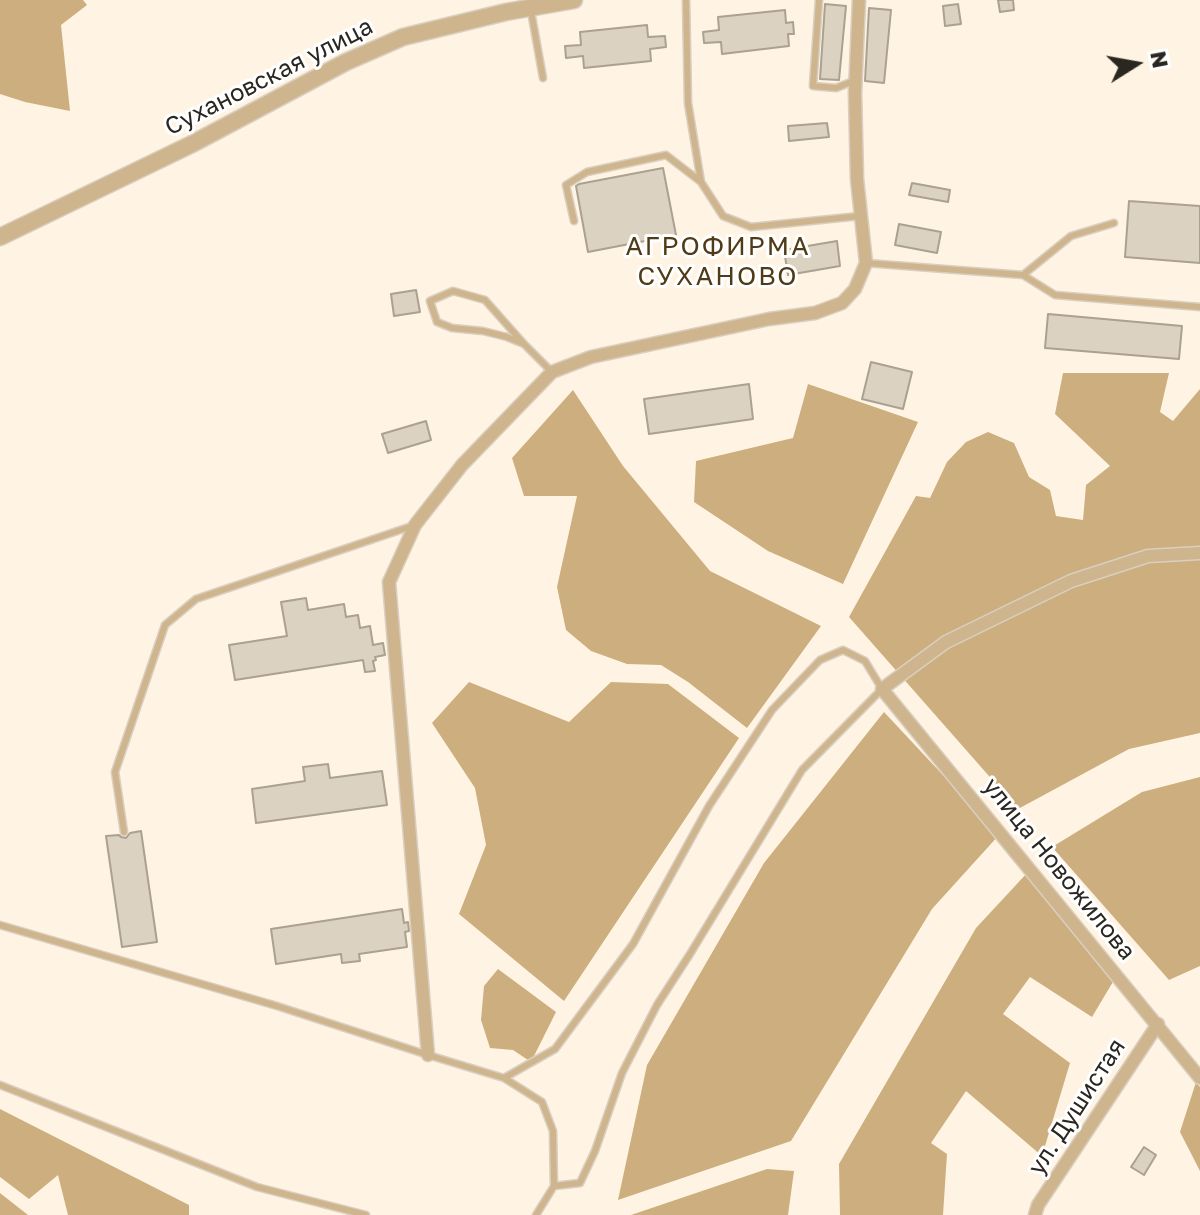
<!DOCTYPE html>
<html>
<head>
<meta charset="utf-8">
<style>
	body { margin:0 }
	#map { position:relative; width:1200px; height:1215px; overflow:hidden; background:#fff4e3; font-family:"Golos Text",sans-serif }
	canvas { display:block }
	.north { position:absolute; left:1096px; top:24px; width:80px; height:80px; -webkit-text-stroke:6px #fff; paint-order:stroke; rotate:79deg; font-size:22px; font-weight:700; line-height:32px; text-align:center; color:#2a2620 }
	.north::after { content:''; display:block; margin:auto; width:28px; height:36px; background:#2a2620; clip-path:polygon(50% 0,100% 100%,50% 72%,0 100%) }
</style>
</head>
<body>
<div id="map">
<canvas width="1200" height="1215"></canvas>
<div class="north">N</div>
</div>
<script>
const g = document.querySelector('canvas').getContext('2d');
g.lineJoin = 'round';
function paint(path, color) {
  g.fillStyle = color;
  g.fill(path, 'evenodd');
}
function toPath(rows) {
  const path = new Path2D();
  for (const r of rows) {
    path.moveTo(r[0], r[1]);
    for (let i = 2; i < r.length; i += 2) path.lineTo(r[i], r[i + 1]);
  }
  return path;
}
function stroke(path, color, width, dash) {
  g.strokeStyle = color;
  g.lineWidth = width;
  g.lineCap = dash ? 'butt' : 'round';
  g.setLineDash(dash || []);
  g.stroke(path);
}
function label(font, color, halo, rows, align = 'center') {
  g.font = font + ' "Golos Text",sans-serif';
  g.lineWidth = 6;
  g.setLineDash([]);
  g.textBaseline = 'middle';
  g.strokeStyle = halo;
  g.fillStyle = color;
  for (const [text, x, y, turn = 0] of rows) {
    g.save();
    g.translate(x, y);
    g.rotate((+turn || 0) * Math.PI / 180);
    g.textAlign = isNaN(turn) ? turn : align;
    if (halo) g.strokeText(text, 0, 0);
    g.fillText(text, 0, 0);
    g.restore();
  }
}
const forest = toPath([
	[0,0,83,0,87,5,61,25,70,111,25,102,0,94],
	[1063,373,1169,373,1160,412,1173,421,1200,389,1200,733,1129,749,1018,809,849,617,916,496,930,498,947,462,966,442,988,432,1014,443,1029,477,1050,490,1056,516,1083,520,1086,485,1110,466,1055,414],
	[808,384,918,422,843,584,768,551,694,502,696,461,793,438],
	[573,390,623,466,710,571,821,626,747,728,688,682,661,665,627,664,591,651,566,630,557,587,577,496,524,496,512,458],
	[469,682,569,722,611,682,668,684,739,738,564,1001,459,914,486,845,475,788,432,723],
	[884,712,999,835,932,909,791,1141,618,1200,647,1065,764,863],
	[1200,777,1200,966,1169,980,1052,847,1142,792],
	[1028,872,1120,970,1092,1017,1030,977,1003,1014,1070,1063,1042,1156,966,1091,931,1143,947,1154,943,1215,840,1215,839,1164,976,928],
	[498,969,556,1012,531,1062,513,1050,490,1048,481,1020,484,986],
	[1196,1082,1200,1087,1200,1171,1180,1132],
	[0,1109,189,1205,189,1215,68,1215,58,1175,29,1199,0,1177],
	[767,1169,794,1171,788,1215,631,1215],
	[0,1193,28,1215,0,1215]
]);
const building = toPath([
	[998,0,1013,0,1014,10,1000,12,998,0],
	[825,4,846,6,839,80,820,79,825,4],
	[958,4,961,24,945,26,943,6,958,4],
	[869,8,891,10,884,83,865,81,869,8],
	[785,10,786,23,793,22,794,34,788,34,789,46,722,54,721,42,704,43,703,32,719,30,718,17,785,10],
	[647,25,648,37,665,36,666,47,650,49,651,61,584,68,583,56,566,58,565,46,581,45,580,32,647,25],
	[827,123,829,137,789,141,788,126,827,123],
	[663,168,676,235,588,252,576,186,579,184,663,168],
	[912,183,950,190,948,202,909,195,912,183],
	[1129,201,1200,206,1200,263,1125,257,1129,201],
	[899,224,941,232,937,253,895,245,899,224],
	[837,241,840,266,788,275,784,250,837,241],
	[416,290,420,312,394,316,391,294,416,290],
	[1048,314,1182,326,1179,359,1045,348,1048,314],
	[871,362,912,372,903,409,862,399,871,362],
	[749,384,753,419,649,434,644,399,749,384],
	[426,421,431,440,388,453,382,434,426,421],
	[306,598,308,610,344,604,346,617,358,615,360,628,370,626,373,645,383,643,385,655,375,657,376,660,373,661,375,671,365,672,363,660,235,680,229,645,287,636,281,602,306,598],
	[328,764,330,778,382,771,387,805,256,823,252,789,305,781,303,767,328,764],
	[141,831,157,942,122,947,106,836,119,835,121,837,126,838,130,833,141,831],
	[402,909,404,923,408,922,409,931,405,932,407,947,359,954,360,961,342,963,341,954,276,964,271,929,402,909],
	[1144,1147,1156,1155,1144,1175,1131,1167,1144,1147]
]);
const service = toPath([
	[686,0,688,103,701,182,723,216,751,227,860,216],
	[819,0,813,86,836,88,856,80],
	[531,11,543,78],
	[574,221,566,185,587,172,666,155,701,182],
	[866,263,1023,275,1055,295,1200,307],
	[1023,275,1071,236,1114,223],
	[524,344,507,337,483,331,452,328,437,322,430,301,453,291,485,300,524,344,551,371],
	[124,832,115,772,165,625,196,599,415,525],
	[0,925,277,1006,428,1055,504,1078,542,1102,553,1131,554,1186,536,1215],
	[504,1078,555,1049,633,944,709,806,772,710,820,660,843,650,865,661,882,689,802,770,690,954,657,1005,622,1073,595,1151,580,1183,554,1186],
	[0,1085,257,1187,366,1215]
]);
const minor = toPath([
	[1200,553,1148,556,1071,581,946,642,882,689,1200,1078],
	[428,1055,389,582,415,525,462,465,552,372,591,357,769,319,815,313,842,303,855,289,866,263,857,179,855,93,859,0],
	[1035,1215,1038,1205,1158,1024]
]);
const tertiary = toPath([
	[0,237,192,144,346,62,403,37,506,12,574,0]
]);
const streetNames = [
	["Сухановская улица",269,77,-27],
	["улица Новожилова",1059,869,51],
	["ул. Душистая",1077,1107,-57]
];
const neighbourhoodNames = [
	["АГРОФИРМА",718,247],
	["СУХАНОВО",718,277]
];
paint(forest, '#cdae7e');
paint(building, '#dcd2c2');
stroke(building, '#aba191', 2);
stroke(service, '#d9cfc0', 9);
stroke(minor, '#d9cfc0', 15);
stroke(tertiary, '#d9cfc0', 19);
stroke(service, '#cfb58e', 6);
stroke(minor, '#cfb58e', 12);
stroke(tertiary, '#cfb58e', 16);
label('24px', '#2a2620', '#fff', streetNames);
g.letterSpacing = '2px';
label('26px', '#513b17', '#fff', neighbourhoodNames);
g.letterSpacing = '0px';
</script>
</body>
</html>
